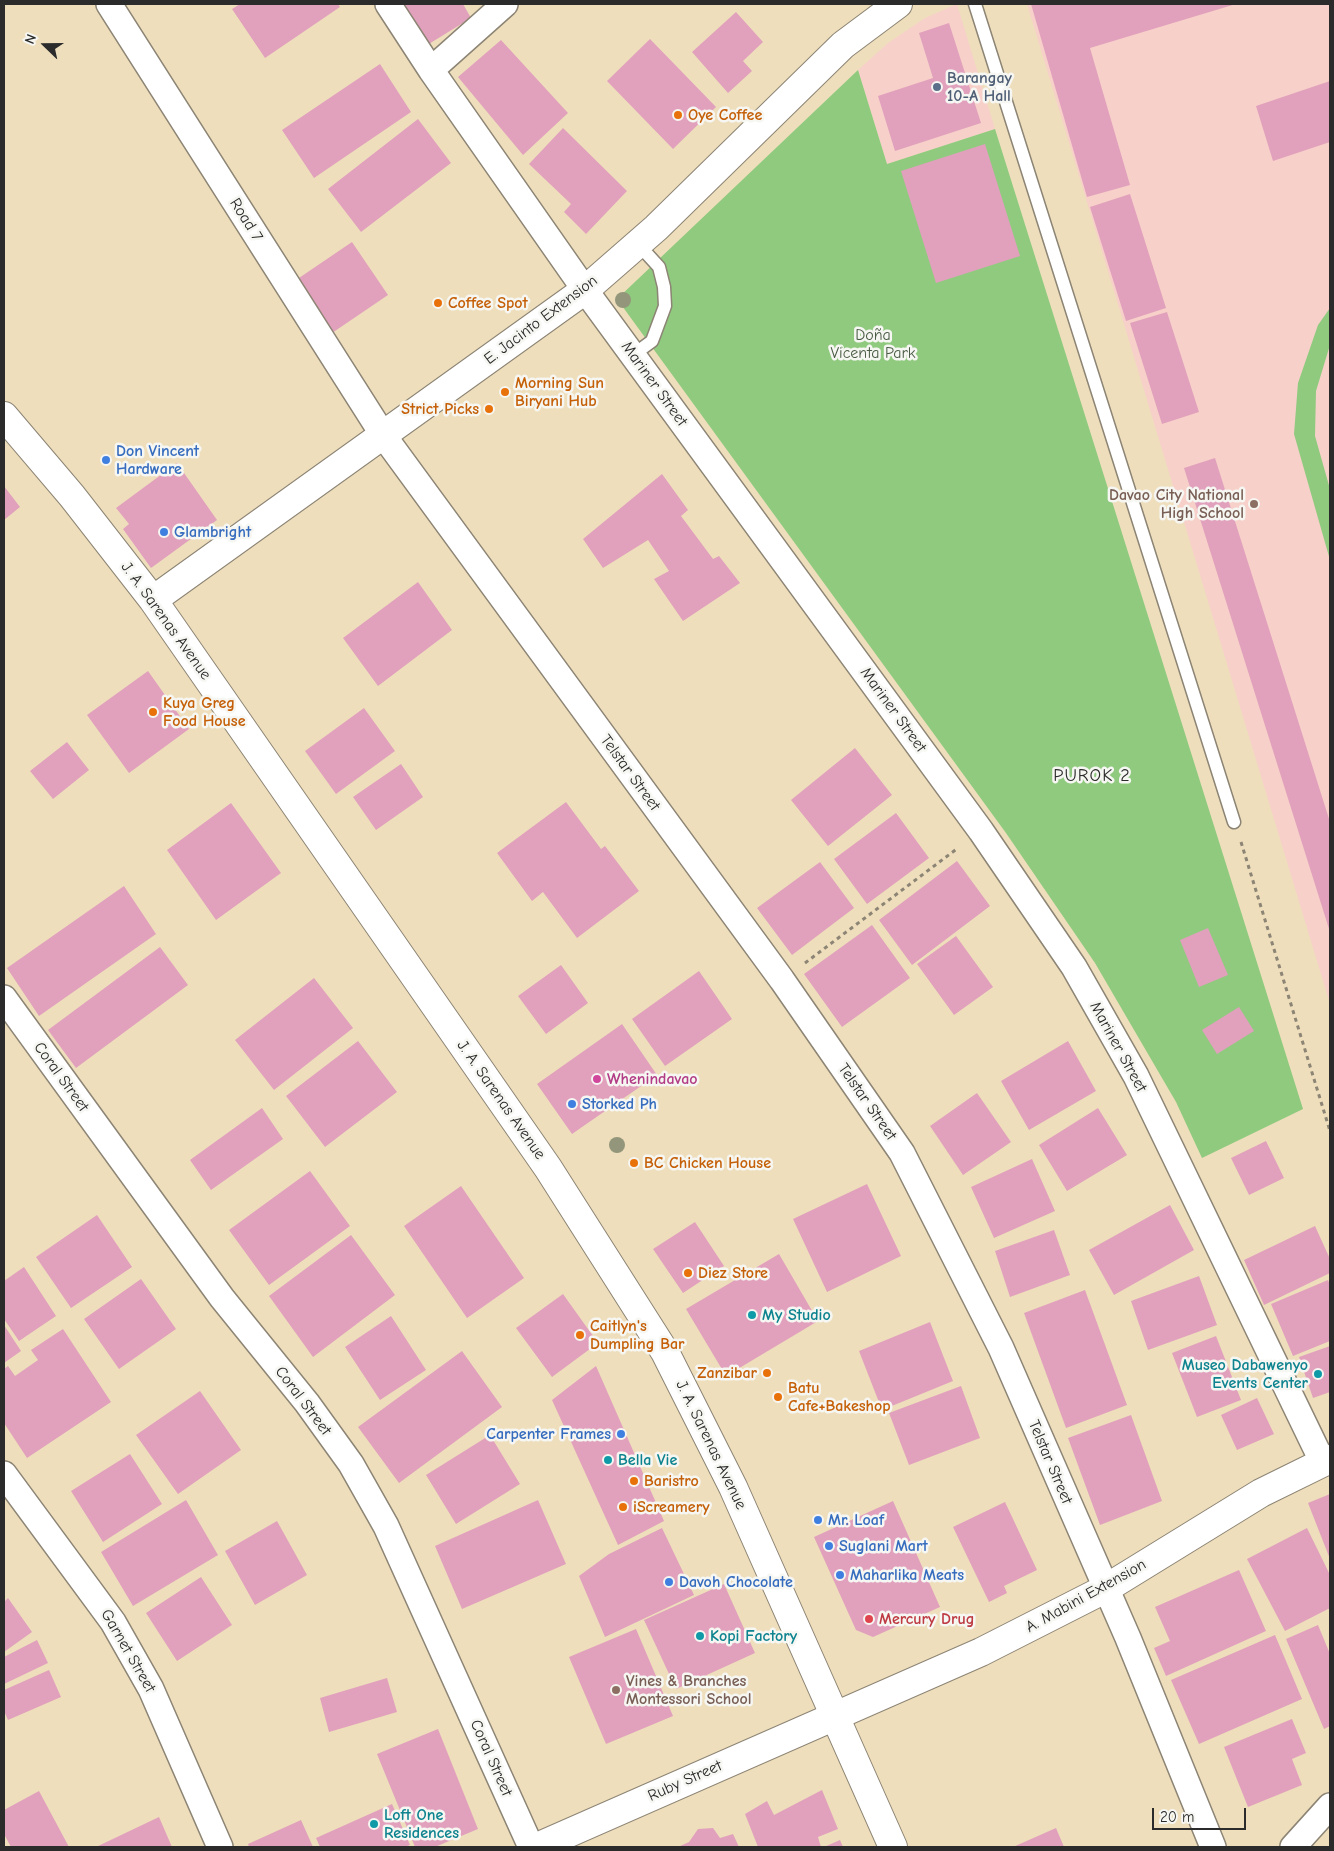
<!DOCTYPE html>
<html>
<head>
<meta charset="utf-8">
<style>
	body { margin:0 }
	#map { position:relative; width:1334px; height:1851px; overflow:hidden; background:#eedebc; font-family:"Comic Neue",sans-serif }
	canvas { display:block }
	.frame { position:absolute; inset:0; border:5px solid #2b2b2b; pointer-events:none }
	.north { position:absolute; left:20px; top:20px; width:50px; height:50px; -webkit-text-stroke:4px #f6f6f2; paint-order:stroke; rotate:292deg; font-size:14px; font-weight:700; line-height:20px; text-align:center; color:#2b2b2b }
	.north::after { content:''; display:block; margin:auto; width:18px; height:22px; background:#2b2b2b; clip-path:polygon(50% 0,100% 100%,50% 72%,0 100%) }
	.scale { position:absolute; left:1152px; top:1808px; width:94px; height:22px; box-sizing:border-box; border:2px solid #2b2b2b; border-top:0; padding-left:6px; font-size:15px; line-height:18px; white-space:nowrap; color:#2b2b2b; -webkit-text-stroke:4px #f6f6f2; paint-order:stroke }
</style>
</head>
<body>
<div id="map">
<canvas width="1334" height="1851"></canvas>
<div class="frame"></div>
<div class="north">N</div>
<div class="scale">20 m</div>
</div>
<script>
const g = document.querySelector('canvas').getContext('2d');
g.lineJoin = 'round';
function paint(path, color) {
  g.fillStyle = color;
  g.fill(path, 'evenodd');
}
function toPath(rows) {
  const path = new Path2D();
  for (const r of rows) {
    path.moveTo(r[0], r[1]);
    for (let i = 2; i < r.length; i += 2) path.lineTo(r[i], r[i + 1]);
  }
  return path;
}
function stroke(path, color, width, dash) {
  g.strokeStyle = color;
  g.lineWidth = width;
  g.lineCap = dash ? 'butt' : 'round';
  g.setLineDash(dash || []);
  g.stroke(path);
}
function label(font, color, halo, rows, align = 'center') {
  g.font = font + ' "Comic Neue",sans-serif';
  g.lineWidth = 5;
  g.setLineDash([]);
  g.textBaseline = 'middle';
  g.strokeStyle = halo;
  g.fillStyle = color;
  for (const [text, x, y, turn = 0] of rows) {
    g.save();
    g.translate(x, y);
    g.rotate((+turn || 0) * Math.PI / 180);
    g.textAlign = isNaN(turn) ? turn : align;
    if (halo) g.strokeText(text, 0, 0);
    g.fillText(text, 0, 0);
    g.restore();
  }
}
const built = toPath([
	[957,4,995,129,887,164,858,70,888,43,925,18],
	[1027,4,1330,4,1330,1004]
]);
const green = toPath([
	[858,70,887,164,995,129,1303,1109,1202,1158,1176,1102,1095,963,1006,833,617,299],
	[1330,308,1330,345,1316,391,1315,436,1330,489,1330,560,1294,434,1298,383,1318,325]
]);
const building = toPath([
	[240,4,338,4,340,7,265,58,232,9],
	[398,4,463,4,471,18,424,47],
	[1031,4,1236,4,1090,48,1130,185,1087,197],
	[736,12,763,42,743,61,752,71,728,93,692,52],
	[949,23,981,123,895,151,878,96,933,78,919,33],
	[650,39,716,107,673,149,607,81],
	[501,40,568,113,523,155,458,77],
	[380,64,411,112,314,178,282,130],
	[1330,81,1330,142,1273,161,1256,106],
	[418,119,451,163,361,232,328,189],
	[563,128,627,191,586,234,564,212,571,204,529,164],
	[985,144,1020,256,936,283,901,171],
	[1130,194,1166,308,1126,321,1090,207],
	[352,242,388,295,332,333,296,280],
	[1167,312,1199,412,1162,424,1130,323],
	[1215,458,1330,822,1330,932,1184,468],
	[177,463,217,520,151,568,123,529,129,524,116,508],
	[662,474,688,510,681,516,713,559,719,556,740,583,683,621,654,579,669,571,648,540,603,568,583,539],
	[4,486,20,507,4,520],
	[418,582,452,630,378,686,343,638],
	[148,671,189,729,129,773,87,715],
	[364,708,395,751,336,794,305,751],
	[67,742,89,770,53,799,30,771],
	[855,748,892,795,828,846,791,800],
	[401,764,423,797,376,830,353,797],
	[566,802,601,849,605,846,639,891,577,938,543,892,532,901,497,853],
	[231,803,281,873,216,920,167,850],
	[896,813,929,858,867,904,834,859],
	[957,861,990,906,912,965,879,920],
	[820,862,854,908,792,955,757,908],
	[124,886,156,934,39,1016,7,968],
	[872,925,910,978,842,1027,804,974],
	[1208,928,1228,975,1199,987,1180,940],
	[956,936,993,987,954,1015,917,964],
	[160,947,188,985,76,1068,48,1030],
	[561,965,588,1003,546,1034,518,996],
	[699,971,732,1019,665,1066,632,1019],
	[314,978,353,1028,274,1090,235,1040],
	[1239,1007,1254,1031,1217,1054,1202,1030],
	[622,1024,657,1075,572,1134,537,1084],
	[358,1041,397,1092,325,1147,286,1096],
	[1068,1041,1096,1091,1029,1130,1001,1081],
	[977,1093,1011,1142,963,1175,930,1126],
	[262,1108,283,1139,211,1190,190,1160],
	[1098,1108,1127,1155,1067,1191,1039,1145],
	[1266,1141,1284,1178,1249,1195,1231,1158],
	[1032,1159,1055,1211,994,1238,971,1187],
	[310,1171,350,1226,269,1285,229,1230],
	[867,1184,901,1256,827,1292,793,1219],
	[461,1186,524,1278,467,1318,404,1226],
	[1170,1205,1194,1250,1114,1295,1089,1250],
	[97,1215,132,1267,71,1308,36,1257],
	[695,1222,724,1266,683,1293,653,1249],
	[1315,1226,1330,1259,1330,1273,1264,1305,1244,1260],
	[1054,1230,1070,1275,1010,1297,995,1251],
	[351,1235,395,1295,313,1357,269,1296],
	[779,1254,818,1321,726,1376,686,1309],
	[24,1267,56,1316,19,1341,4,1319,4,1281],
	[1199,1276,1217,1325,1148,1350,1131,1301],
	[141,1279,176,1329,119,1369,84,1319],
	[1328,1280,1330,1285,1330,1341,1293,1356,1271,1304],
	[1085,1290,1127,1405,1066,1428,1024,1313],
	[563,1294,598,1343,552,1377,516,1328],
	[391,1316,426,1370,380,1400,345,1347],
	[930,1322,953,1381,882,1410,859,1351],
	[4,1325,21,1351,4,1363],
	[63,1329,111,1402,27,1458,4,1423,4,1369,8,1366,15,1376,38,1360,31,1350],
	[1216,1336,1241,1400,1197,1417,1172,1353],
	[1330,1346,1330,1392,1313,1398,1299,1357],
	[462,1351,502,1407,399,1483,358,1427],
	[596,1366,664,1521,618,1545,552,1400],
	[961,1386,980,1438,909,1465,889,1413],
	[200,1391,241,1450,178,1494,136,1435],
	[1257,1398,1274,1434,1237,1450,1221,1415],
	[1131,1415,1162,1501,1100,1525,1068,1438],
	[490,1435,520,1484,456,1524,426,1475],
	[130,1454,162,1504,103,1542,71,1491],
	[1330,1494,1330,1559,1308,1503],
	[186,1500,218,1555,133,1606,101,1552],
	[538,1500,566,1564,462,1609,435,1546],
	[893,1501,940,1607,873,1637,856,1630,814,1537],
	[1005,1502,1037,1570,1004,1586,1007,1593,989,1602,953,1527],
	[277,1521,307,1575,255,1605,225,1551],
	[662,1528,694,1595,605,1637,579,1576,609,1554],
	[1307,1528,1330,1575,1330,1608,1285,1631,1247,1559],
	[1239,1570,1266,1631,1166,1676,1154,1648,1170,1641,1155,1607],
	[201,1577,232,1625,177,1661,146,1613],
	[724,1584,755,1653,676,1689,644,1620],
	[8,1598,32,1632,4,1652,4,1602],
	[1318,1625,1330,1654,1330,1726,1324,1729,1286,1639],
	[636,1629,673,1716,606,1744,569,1657],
	[1275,1635,1302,1699,1199,1744,1171,1680],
	[37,1640,48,1663,4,1684,4,1657],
	[49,1670,61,1697,8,1720,4,1711,4,1690],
	[387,1678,397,1712,329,1732,320,1698],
	[1292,1719,1306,1753,1292,1759,1302,1785,1248,1807,1224,1747],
	[438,1729,478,1829,435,1847,415,1847,377,1754],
	[822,1790,838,1829,818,1837,821,1847,758,1847,745,1814,767,1801,774,1815],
	[39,1791,69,1847,11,1847,4,1834,4,1810],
	[392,1804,410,1845,405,1847,320,1847,316,1838],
	[159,1817,172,1847,96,1847],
	[301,1820,313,1847,249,1847,248,1844],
	[713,1828,720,1838,733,1834,739,1847,678,1847,689,1842,698,1829],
	[1056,1828,1064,1847,1013,1847],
	[840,1840,843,1847,824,1847]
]);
const path = toPath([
	[1241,842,1330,1131],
	[805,963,958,848]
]);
const service = toPath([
	[975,4,1234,822],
	[633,355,652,341,665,306,664,287,659,267,638,244]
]);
const minor = toPath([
	[109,4,383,435,782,980,902,1153,1001,1348,1128,1638,1213,1847],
	[388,4,431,70,585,290,981,831,1074,967,1136,1076,1323,1463],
	[431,70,505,4],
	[4,998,222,1298,307,1403,351,1464,386,1526,531,1847],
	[4,1474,113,1622,151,1689,220,1847],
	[1293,1847,1330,1806]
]);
const secondary = toPath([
	[4,416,72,496,153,600,548,1168,665,1352,733,1487,893,1847],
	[153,600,585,290,656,228,843,45,898,4]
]);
const primary = toPath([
	[537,1847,981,1652,1105,1589,1261,1493,1330,1459]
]);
const trees = [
	[623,300],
	[617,1145]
];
const markers = [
	[937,87,5,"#5c6f8a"],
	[678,115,5,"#e8710a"],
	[438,303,5,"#e8710a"],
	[505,392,5,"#e8710a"],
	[489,409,5,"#e8710a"],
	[106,460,5,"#3f7fe0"],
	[1254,504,5,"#8d6e63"],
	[164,532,5,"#3f7fe0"],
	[153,712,5,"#e8710a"],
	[597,1079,5,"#d1479c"],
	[572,1104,5,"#3f7fe0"],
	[634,1163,5,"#e8710a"],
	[688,1273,5,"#e8710a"],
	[752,1315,5,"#0f9aa8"],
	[580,1335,5,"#e8710a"],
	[767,1373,5,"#e8710a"],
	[1318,1374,5,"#0f9aa8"],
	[778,1397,5,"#e8710a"],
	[621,1434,5,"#3f7fe0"],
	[608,1460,5,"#0f9aa8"],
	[634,1481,5,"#e8710a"],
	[623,1507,5,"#e8710a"],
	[818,1520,5,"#3f7fe0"],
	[829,1546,5,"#3f7fe0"],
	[840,1575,5,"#3f7fe0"],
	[669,1582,5,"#3f7fe0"],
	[869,1619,5,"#e0444e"],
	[700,1636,5,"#0f9aa8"],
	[616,1690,5,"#8d6e63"],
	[374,1824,5,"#0f9aa8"]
];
const serviceNames = [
	["Barangay",947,78],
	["10-A Hall",947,96]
];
const foodNames = [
	["Oye Coffee",688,115],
	["Coffee Spot",448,303],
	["Morning Sun",515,383],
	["Biryani Hub",515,401],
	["Strict Picks",479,409,"right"],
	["Kuya Greg",163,703],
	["Food House",163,721],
	["BC Chicken House",644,1163],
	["Diez Store",698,1273],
	["Caitlyn's",590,1326],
	["Dumpling Bar",590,1344],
	["Zanzibar",757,1373,"right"],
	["Batu",788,1388],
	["Cafe+Bakeshop",788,1406],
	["Baristro",644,1481],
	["iScreamery",633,1507]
];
const streetNames = [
	["Road 7",246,220,58],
	["E. Jacinto Extension",541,320,-37],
	["Mariner Street",654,384,54],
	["J. A. Sarenas Avenue",166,621,54],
	["Mariner Street",893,710,54],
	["Telstar Street",630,773,54],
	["Mariner Street",1118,1047,61],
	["Coral Street",61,1077,54],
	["J. A. Sarenas Avenue",501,1100,55],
	["Telstar Street",867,1102,55],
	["Coral Street",303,1401,53],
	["J. A. Sarenas Avenue",711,1445,64],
	["Telstar Street",1050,1462,67],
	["A. Mabini Extension",1086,1596,-29],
	["Garnet Street",128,1651,60],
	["Coral Street",491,1758,66],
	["Ruby Street",685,1781,-24]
];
const parkNames = [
	["Doña",873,335],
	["Vicenta Park",873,353]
];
const shopNames = [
	["Don Vincent",116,451],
	["Hardware",116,469],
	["Glambright",174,532],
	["Storked Ph",582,1104],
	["Carpenter Frames",611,1434,"right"],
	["Mr. Loaf",828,1520],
	["Suglani Mart",839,1546],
	["Maharlika Meats",850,1575],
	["Davoh Chocolate",679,1582]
];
const educationNames = [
	["Davao City National",1244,495],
	["High School",1244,513],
	["Vines & Branches",626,1681,"left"],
	["Montessori School",626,1699,"left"]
];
const hotelNames = [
	["Whenindavao",607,1079]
];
const cultureNames = [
	["My Studio",762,1315],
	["Museo Dabawenyo",1308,1365,"right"],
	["Events Center",1308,1383,"right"],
	["Bella Vie",618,1460],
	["Kopi Factory",710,1636],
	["Loft One",384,1815],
	["Residences",384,1833]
];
const healthNames = [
	["Mercury Drug",879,1619]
];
const neighbourhoodNames = [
	["PUROK 2",1092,776]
];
paint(built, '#f7d0c9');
paint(green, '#8fca7f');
paint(building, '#e1a1bc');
stroke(service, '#8c8474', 15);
stroke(minor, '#8c8474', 28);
stroke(secondary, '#8c8474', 30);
stroke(primary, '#8c8474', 30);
stroke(path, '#8c8474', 3, [4, 4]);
stroke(service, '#fff', 12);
stroke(minor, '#fff', 25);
stroke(secondary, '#fff', 28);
stroke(primary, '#fff', 28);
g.fillStyle = '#93967a';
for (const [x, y] of trees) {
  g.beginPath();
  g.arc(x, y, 8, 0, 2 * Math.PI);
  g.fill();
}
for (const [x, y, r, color] of markers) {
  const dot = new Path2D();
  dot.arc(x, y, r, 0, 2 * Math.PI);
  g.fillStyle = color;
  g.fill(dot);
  stroke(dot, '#f6f6f2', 2);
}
label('bold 16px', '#4e5e75', '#f6f6f2', serviceNames, 'left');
label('bold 16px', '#c56008', '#f6f6f2', foodNames, 'left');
label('16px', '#2b2b2b', '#f6f6f2', streetNames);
label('16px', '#495b44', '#f6f6f2', parkNames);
label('bold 16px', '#366cbe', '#f6f6f2', shopNames, 'left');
label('bold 16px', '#785e54', '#f6f6f2', educationNames, 'right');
label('bold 16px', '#b23c85', '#f6f6f2', hotelNames, 'left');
label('bold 16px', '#0d838f', '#f6f6f2', cultureNames, 'left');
label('bold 16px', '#be3a42', '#f6f6f2', healthNames, 'left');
g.letterSpacing = '1px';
label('18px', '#2b2b2b', '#f6f6f2', neighbourhoodNames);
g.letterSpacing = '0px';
</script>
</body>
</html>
